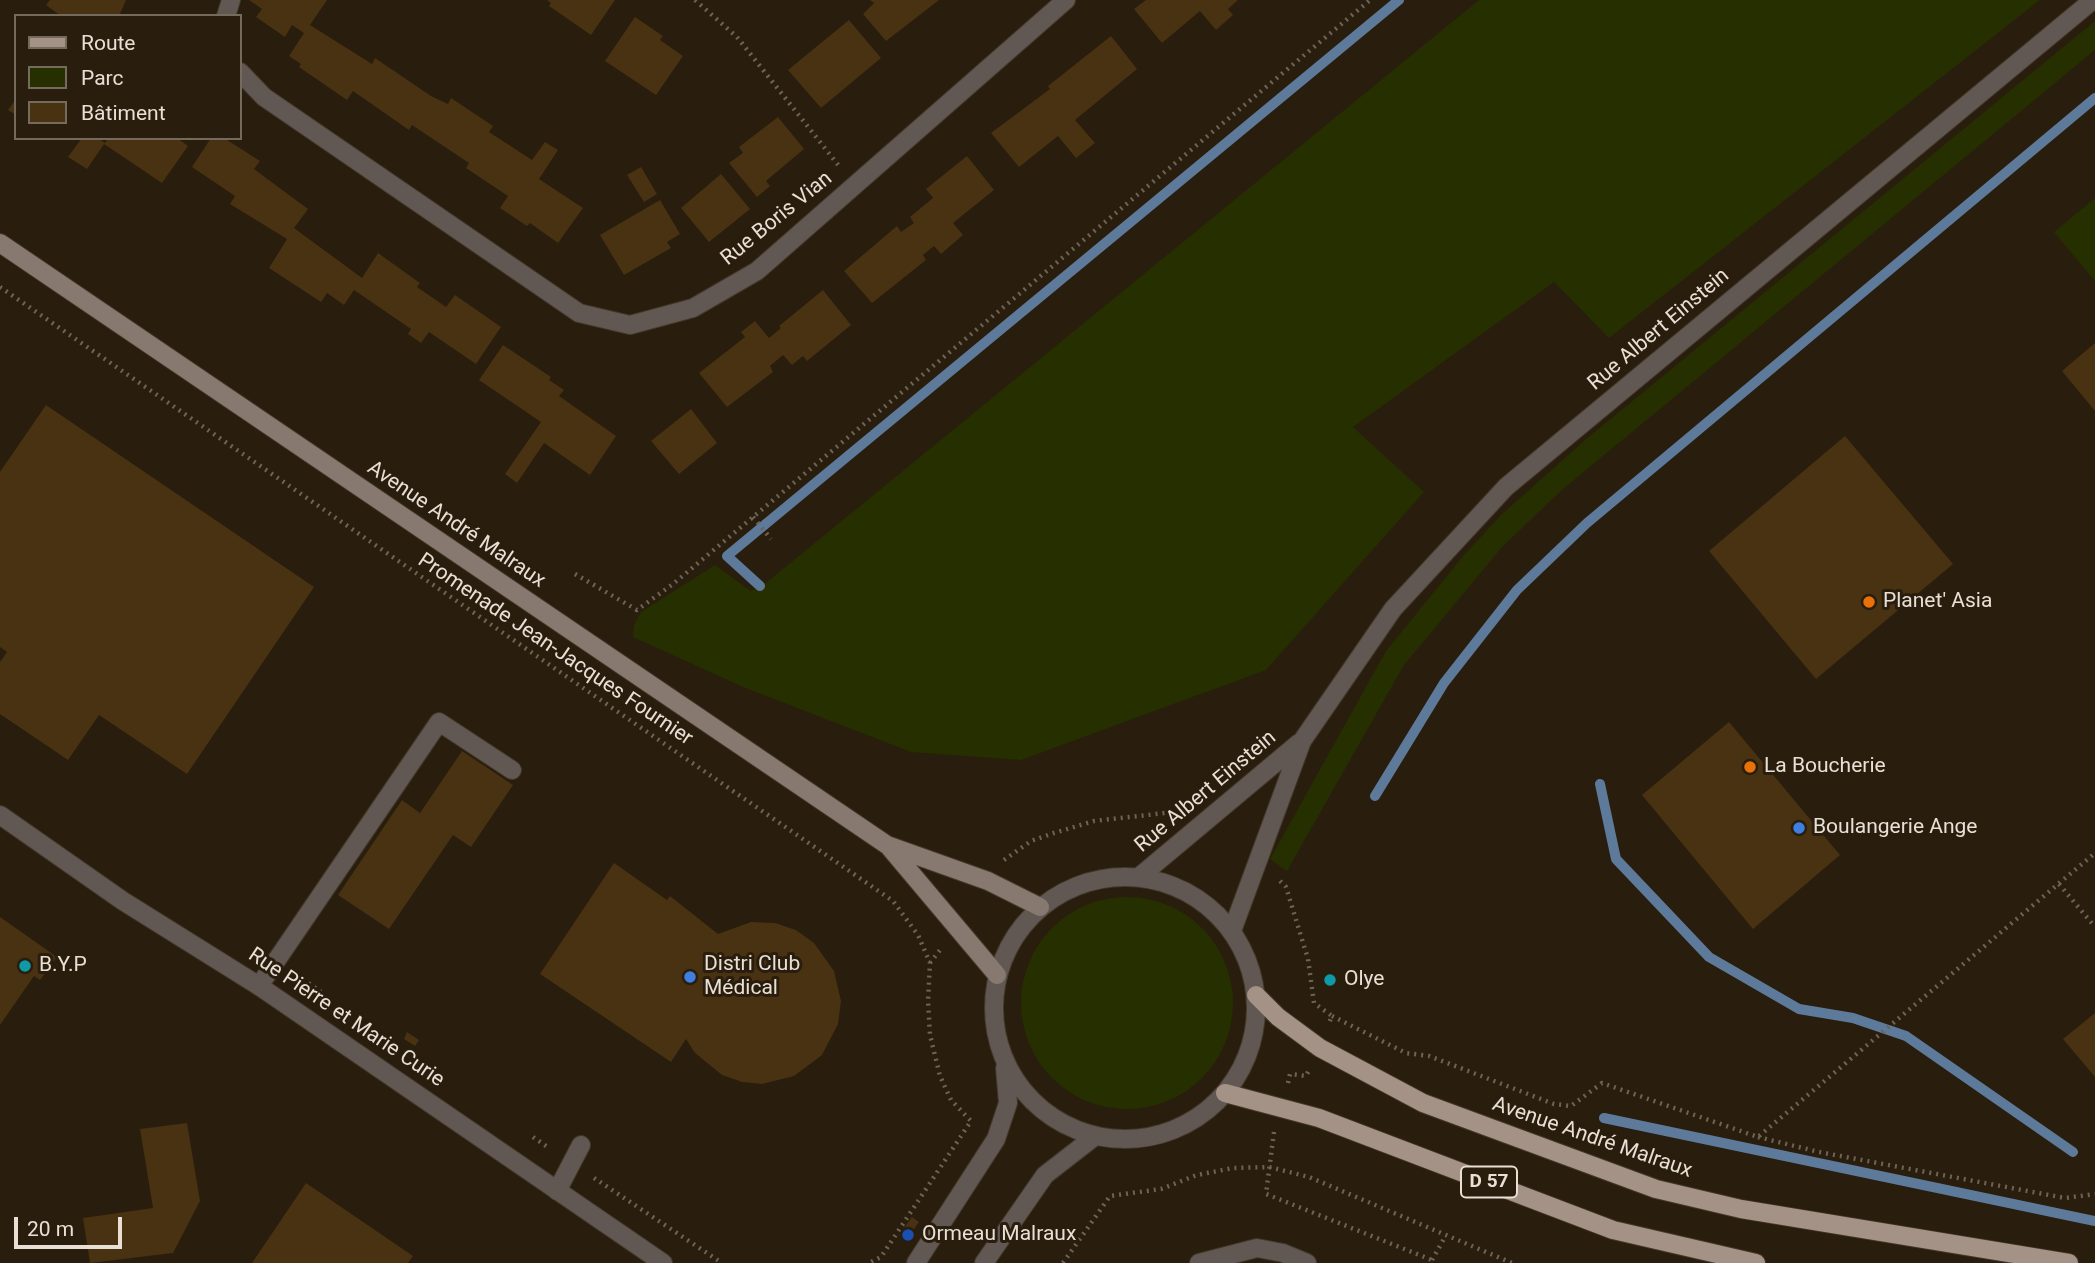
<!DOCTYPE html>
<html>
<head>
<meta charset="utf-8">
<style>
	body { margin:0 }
	#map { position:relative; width:2095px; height:1263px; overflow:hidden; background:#291d0d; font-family:Roboto,sans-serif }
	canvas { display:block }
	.legend { position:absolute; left:14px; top:14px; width:228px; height:126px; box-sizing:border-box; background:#291d0d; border:2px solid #756b5d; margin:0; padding:9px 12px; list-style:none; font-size:21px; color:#e8dfd5 }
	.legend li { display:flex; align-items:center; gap:14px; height:35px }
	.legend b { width:35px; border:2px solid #756b5d }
	.scale { position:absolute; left:14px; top:1217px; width:108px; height:32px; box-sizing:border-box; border:4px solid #e8dfd5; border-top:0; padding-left:9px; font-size:21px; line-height:24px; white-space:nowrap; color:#e8dfd5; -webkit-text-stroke:5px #291d0d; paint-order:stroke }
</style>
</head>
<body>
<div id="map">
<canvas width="2095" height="1263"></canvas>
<ul class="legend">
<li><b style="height:9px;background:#a49286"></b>Route</li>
<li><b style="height:19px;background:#262f00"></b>Parc</li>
<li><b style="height:19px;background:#483211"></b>Bâtiment</li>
</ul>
<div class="scale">20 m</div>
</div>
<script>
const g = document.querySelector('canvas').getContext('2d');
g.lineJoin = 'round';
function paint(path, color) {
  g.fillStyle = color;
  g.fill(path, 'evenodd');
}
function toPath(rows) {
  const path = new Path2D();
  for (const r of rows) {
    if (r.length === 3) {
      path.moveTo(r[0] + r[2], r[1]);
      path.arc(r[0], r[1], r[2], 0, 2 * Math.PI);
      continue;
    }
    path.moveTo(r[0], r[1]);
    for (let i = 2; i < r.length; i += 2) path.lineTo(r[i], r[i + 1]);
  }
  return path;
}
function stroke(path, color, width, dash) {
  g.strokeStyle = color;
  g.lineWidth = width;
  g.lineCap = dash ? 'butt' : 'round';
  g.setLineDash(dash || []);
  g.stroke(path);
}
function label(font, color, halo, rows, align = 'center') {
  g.font = font + ' Roboto,sans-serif';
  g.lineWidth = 6;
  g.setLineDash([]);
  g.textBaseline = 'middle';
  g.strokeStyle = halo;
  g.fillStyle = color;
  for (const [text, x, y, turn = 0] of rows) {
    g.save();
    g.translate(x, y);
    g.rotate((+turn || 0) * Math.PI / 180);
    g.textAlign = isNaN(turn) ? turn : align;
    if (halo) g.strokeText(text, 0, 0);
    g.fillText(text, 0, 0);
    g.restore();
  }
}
const green = toPath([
	[1479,0,2040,0,1609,338,1554,282,1353,427,1424,492,1266,670,1021,760,911,752,743,687,633,637,634,625,641,612,715,565,751,591,767,582],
	[2095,21,2095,50,1563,489,1502,547,1404,665,1287,871,1270,859,1386,651,1464,555,1501,515,1585,440],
	[2095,198,2095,281,2054,232],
	[1127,1003,106]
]);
const stream = toPath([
	[760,586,727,556,1399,0],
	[1600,784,1616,859,1709,957,1799,1009,1853,1018,1906,1036,2073,1152],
	[1375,796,1444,683,1517,590,1587,523,2095,98],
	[1604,1118,2095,1221]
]);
const building = toPath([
	[50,0,126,0,119,16,61,16,46,5],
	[249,0,327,0,310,25,372,64,375,58,431,96,448,104,451,98,493,126,489,132,532,160,545,142,558,150,539,179,583,208,558,243,530,223,527,226,500,208,508,196,466,168,469,163,412,125,409,130,353,91,347,100,299,67,301,64,289,56,304,33,292,25,285,37,256,17,262,9],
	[547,0,615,0,591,35,549,6,551,3],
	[870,0,939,0,886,41,863,14,874,3],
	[1146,0,1238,0,1228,9,1233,15,1216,30,1200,11,1162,43,1134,9],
	[635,17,663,36,660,40,683,56,656,95,605,61],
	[849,20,881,58,821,108,788,70],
	[1111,36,1137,69,1075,120,1095,143,1076,158,1058,136,1019,167,991,133,1050,89,1048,86],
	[16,99,16,115,8,110],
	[778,117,804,149,766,181,770,186,757,197,729,163,743,153,739,147],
	[82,138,98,138,105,143,108,138,177,138,188,146,162,183,104,144,87,169,68,157],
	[211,138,224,138,260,161,254,169,308,209,294,228,362,278,378,253,420,283,417,287,446,307,455,295,501,327,476,364,429,332,421,343,408,334,411,329,354,290,344,305,327,293,321,302,269,268,287,239,230,204,235,196,192,167],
	[967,156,994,190,953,223,963,235,941,254,934,246,923,255,926,260,872,303,844,271,897,226,901,232,914,223,910,217,933,198,926,189],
	[641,167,657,194,644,202,627,175],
	[721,174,750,209,709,242,681,208],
	[660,200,680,234,667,242,671,248,624,275,600,235],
	[823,290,851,325,807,361,803,356,792,365,783,355,770,366,773,372,727,407,699,373,745,337,741,332,755,321,769,338,781,328,779,326],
	[2095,343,2095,411,2062,371],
	[503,345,551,377,549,380,564,390,559,396,616,436,590,475,544,443,517,483,505,474,541,422,479,380],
	[46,405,314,587,187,774,99,715,68,760,0,714,0,662,7,652,0,647,0,472],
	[691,409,717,443,679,474,651,441],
	[1845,436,1953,564,1816,679,1709,551],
	[1729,722,1840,855,1753,929,1642,795],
	[462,751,513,785,471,847,453,835,389,929,338,895,402,800,420,813],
	[614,863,667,900,670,896,718,934,751,922,775,923,796,930,814,943,834,971,841,1001,838,1024,822,1055,794,1076,762,1084,742,1082,722,1075,695,1053,686,1039,671,1062,540,974],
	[0,917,57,957,40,980,34,976,0,1025],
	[1331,973,1335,984,1328,986,1325,976],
	[2095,1013,2095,1077,2063,1039],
	[407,1032,419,1040,415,1046,404,1039],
	[187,1123,200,1201,173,1253,90,1263,83,1218,153,1208,140,1129],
	[306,1183,413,1256,408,1263,252,1263],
	[912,1217,919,1222,906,1240,899,1235]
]);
const path = toPath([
	[695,0,737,37,839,166],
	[0,287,893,901,918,935,930,963,928,1001,930,1035,940,1076,951,1100,971,1121,881,1257,869,1263],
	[753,517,771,539],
	[575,574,637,610,673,584,1370,0],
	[1004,860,1031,841,1054,833,1094,821,1174,812],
	[1280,881,1286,887,1308,959,1314,1003,1332,1016,1329,1023],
	[2059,884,2095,927],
	[930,963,940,950],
	[297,975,321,992],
	[1332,1016,1406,1053,1429,1056,1554,1104,1571,1106,1602,1083,1758,1137,2095,853],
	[1288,1083,1290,1074,1306,1076,1309,1070],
	[1274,1132,1266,1194,1432,1260,1430,1263],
	[533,1137,549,1148],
	[1758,1137,1819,1152,2065,1198,2095,1194],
	[594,1178,722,1263],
	[1432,1260,1445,1237],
	[1063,1263,1110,1196,1161,1189,1197,1175,1233,1168,1269,1167,1309,1177,1512,1263]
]);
const lane = toPath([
	[259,986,439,722,512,770],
	[1199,1263,1257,1248,1283,1253,1307,1263]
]);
const street = toPath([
	[226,16,231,0],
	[240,72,264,97,579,313,630,325,693,308,757,271,1066,0],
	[0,815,123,901,259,986,663,1263],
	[1125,1008,131],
	[1139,877,1299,743],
	[1232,931,1302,741,1393,609,1506,487,2093,0],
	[557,1191,581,1145],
	[916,1263,996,1139,1008,1103,1005,1068],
	[984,1263,1045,1175,1094,1137]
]);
const secondary = toPath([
	[0,243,887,845,988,881,1040,907],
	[890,848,997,975]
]);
const primary = toPath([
	[1256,995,1278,1017,1320,1048,1423,1103,1656,1189,1741,1209,2069,1263],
	[1225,1093,1319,1118,1613,1230,1756,1263]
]);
const markers = [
	[1869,602,7,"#e8710a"],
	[1750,767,7,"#e8710a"],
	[1799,828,7,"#3f7fe0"],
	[25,966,7,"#0f9aa8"],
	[690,977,7,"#3f7fe0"],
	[1330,980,7,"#0f9aa8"],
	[908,1235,7,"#1a4fb4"]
];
const shields = [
	[1489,1182,56]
];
const shieldNames = [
	["D 57",1489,1182]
];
const streetNames = [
	["Rue Boris Vian",777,219,-39],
	["Rue Albert Einstein",1659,330,-40],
	["Avenue André Malraux",456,525,34],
	["Promenade Jean-Jacques Fournier",555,650,34],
	["Rue Albert Einstein",1206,792,-40],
	["Rue Pierre et Marie Curie",346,1018,34],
	["Avenue André Malraux",1592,1138,19]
];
const poiNames = [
	["Planet' Asia",1883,602],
	["La Boucherie",1764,767],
	["Boulangerie Ange",1813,828],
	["Distri Club",704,965],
	["Médical",704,989],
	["B.Y.P",39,966],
	["Olye",1344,980],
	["Ormeau Malraux",922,1235]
];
paint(green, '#262f00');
stroke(stream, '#5e7a9a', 10);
paint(building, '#483211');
stroke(lane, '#443829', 20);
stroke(street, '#443829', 20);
stroke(secondary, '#443829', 20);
stroke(primary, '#443829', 20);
stroke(path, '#6e6355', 4.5, [2, 5]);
stroke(lane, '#615853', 18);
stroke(street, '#615853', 18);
stroke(secondary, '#877970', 18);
stroke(primary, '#a49286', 18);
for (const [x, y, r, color] of markers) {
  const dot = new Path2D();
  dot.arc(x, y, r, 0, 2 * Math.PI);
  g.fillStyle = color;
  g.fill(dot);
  stroke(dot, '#291d0d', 2.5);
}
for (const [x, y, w] of shields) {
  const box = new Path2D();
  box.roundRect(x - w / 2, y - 15.5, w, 31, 5);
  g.fillStyle = '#291d0d';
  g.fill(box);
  stroke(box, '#e8dfd5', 2);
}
label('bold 19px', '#e8dfd5', null, shieldNames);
label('21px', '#e8dfd5', '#291d0d', streetNames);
label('21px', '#e8dfd5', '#291d0d', poiNames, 'left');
</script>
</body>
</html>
